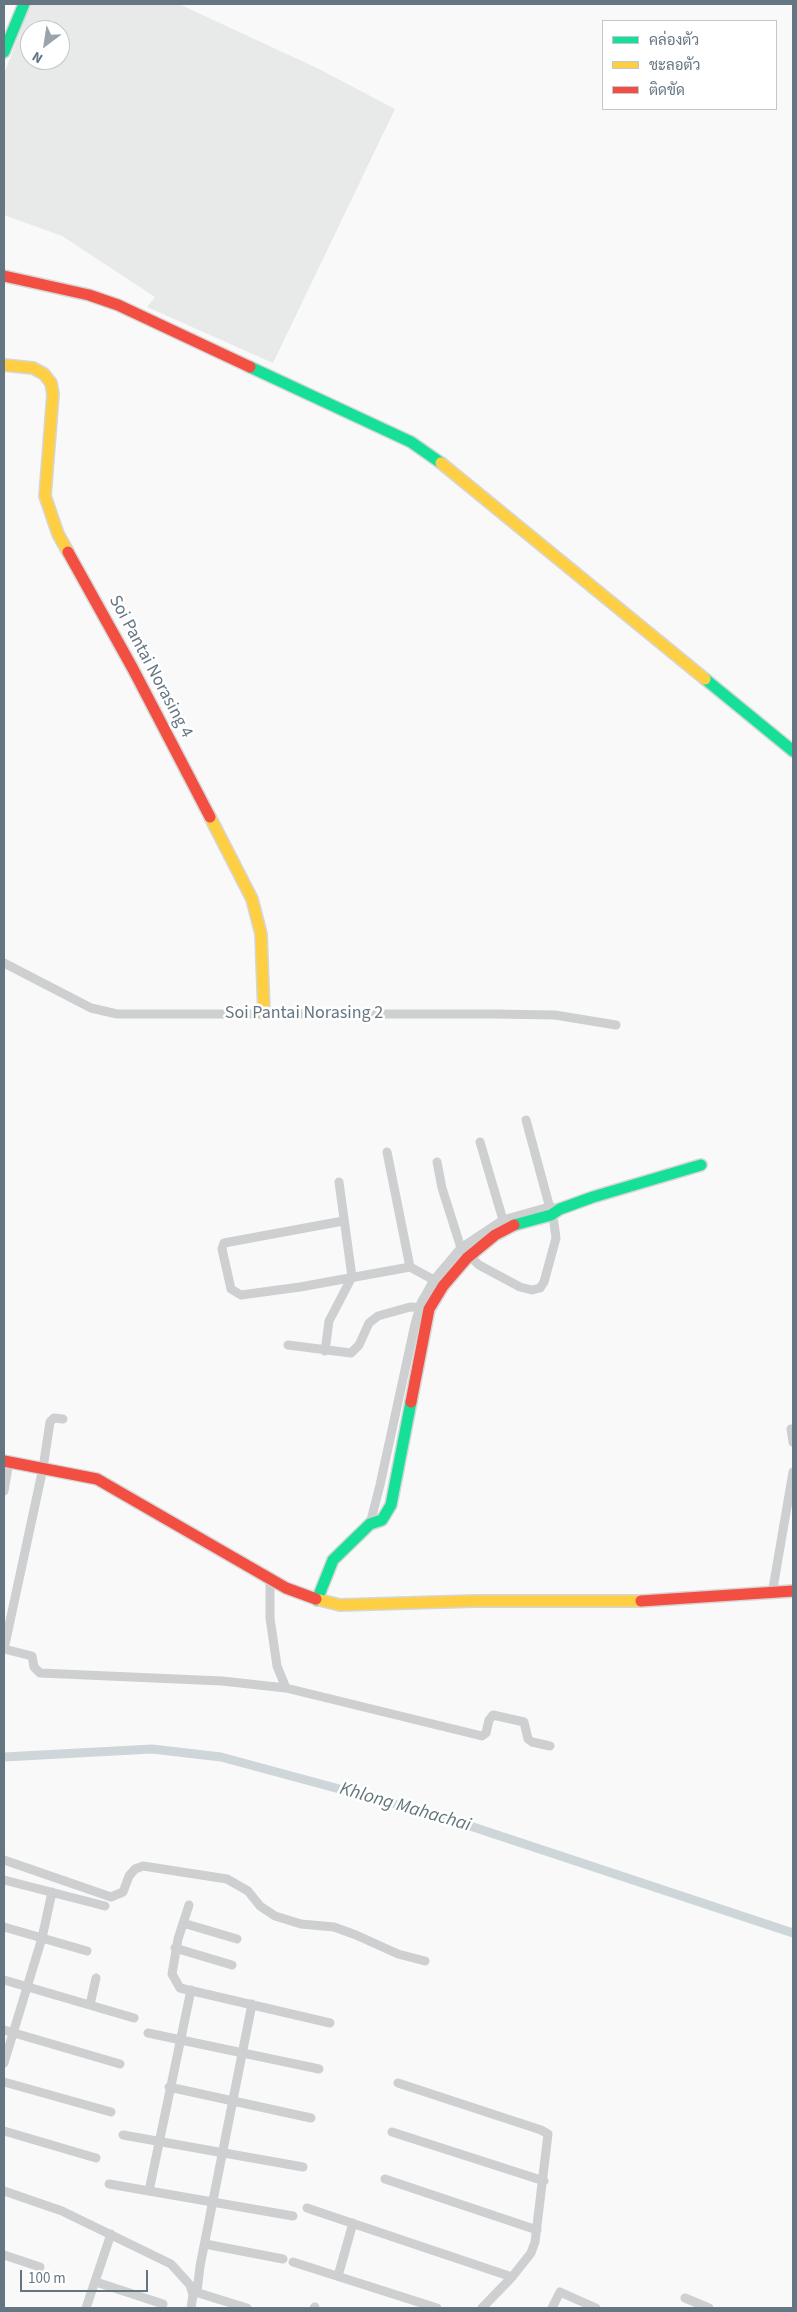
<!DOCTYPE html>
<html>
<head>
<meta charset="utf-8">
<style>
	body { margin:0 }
	#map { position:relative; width:797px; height:2312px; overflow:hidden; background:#f9f9f9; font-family:"Source Sans 3",Sarabun,sans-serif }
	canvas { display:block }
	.frame { position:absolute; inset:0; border:5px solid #657683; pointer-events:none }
	.legend { position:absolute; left:602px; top:20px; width:175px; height:90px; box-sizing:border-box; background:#fff; border:1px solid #c1c8cd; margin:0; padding:6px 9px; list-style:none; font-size:15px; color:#657683 }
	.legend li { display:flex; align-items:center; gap:10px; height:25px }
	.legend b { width:25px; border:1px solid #c1c8cd }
	.north { position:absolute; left:20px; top:20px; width:50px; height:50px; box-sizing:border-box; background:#fff; border:1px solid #c1c8cd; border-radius:50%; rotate:211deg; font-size:14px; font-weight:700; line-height:20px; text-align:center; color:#657683 }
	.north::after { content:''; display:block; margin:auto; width:18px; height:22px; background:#99a4ac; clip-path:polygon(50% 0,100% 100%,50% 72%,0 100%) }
	.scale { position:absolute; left:20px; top:2270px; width:128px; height:22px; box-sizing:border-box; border:2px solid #657683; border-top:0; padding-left:6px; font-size:15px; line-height:18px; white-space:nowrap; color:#657683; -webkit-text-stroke:4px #fff; paint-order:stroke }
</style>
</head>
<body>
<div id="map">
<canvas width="797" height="2312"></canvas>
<div class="frame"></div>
<ul class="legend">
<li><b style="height:6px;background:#16e098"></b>คล่องตัว</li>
<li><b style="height:6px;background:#ffcf43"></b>ชะลอตัว</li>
<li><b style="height:6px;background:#f24e42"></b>ติดขัด</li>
</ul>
<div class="north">N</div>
<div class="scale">100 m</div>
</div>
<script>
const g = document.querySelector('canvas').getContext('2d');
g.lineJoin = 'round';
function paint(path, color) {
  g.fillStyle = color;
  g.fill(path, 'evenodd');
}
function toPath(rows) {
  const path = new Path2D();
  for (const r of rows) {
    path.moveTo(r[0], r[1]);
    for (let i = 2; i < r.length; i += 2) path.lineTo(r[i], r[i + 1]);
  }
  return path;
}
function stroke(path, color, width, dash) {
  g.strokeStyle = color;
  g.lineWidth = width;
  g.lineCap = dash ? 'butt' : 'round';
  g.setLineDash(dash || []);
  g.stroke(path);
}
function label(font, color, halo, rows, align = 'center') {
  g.font = font + ' "Source Sans 3",sans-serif';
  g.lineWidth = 5;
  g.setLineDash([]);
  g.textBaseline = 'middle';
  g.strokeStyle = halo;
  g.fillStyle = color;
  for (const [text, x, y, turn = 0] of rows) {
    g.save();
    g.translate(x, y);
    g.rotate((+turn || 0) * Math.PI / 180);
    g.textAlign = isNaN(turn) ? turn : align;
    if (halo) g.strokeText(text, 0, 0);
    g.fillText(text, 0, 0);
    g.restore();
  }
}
const built = toPath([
	[31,4,179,4,319,69,395,109,273,363,147,307,155,297,62,236,4,215,4,74],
	[30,30,60,30,60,60,30,60]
]);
const canal = toPath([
	[4,1757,152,1749,221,1757,443,1817,793,1933]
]);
const street = toPath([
	[4,963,91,1008,117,1014,495,1014,555,1015,616,1025],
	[480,1142,503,1220],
	[387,1152,410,1267,434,1280],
	[437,1162,442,1188,461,1248,479,1265,520,1287,532,1290,540,1288,544,1282,556,1238,554,1223,526,1120],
	[343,1221,224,1243,222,1249,231,1289,241,1295,300,1287,410,1267],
	[288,1345,351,1353,359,1345,369,1323,378,1316,410,1307,425,1308],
	[325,1351,329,1321,352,1277,339,1182],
	[791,1429,793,1442],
	[4,1491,9,1462],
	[370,1524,380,1485,415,1324,421,1303,434,1280,461,1248,503,1220,549,1207,560,1209],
	[270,1579,270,1618,277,1666,286,1688],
	[772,1594,793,1472],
	[4,1649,32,1656,34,1667,40,1673,222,1681,286,1688,482,1736,486,1733,489,1720,493,1715,524,1722,528,1739,532,1742,550,1746],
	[4,1649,43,1468,50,1422,54,1418,63,1419],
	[4,1860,111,1897,123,1892,129,1876,135,1869,143,1866,227,1879,248,1891,260,1906,275,1916,301,1924,334,1927,356,1935,398,1954,425,1961],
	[4,1880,105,1906],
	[189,1905,178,1939,172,1974,180,1988,330,2023],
	[183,1923,237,1939],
	[4,1927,87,1951],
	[175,1948,232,1965],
	[4,1980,134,2018],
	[90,2005,96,1978],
	[4,2030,120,2064],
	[148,2033,319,2069],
	[4,2063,42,1938,52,1892],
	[4,2082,111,2112],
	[398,2083,541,2130,548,2134,535,2242,531,2253,512,2277,482,2308],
	[169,2087,311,2118],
	[4,2131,96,2158],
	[392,2132,544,2181],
	[123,2135,303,2167],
	[385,2179,537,2230],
	[109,2184,293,2216],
	[4,2191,62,2211,171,2264,190,2285,193,2295,191,2308],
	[149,2191,191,1990],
	[307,2208,512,2277],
	[205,2244,283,2259],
	[4,2255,40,2267],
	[293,2262,437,2308],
	[338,2276,353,2223],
	[96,2282,163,2304],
	[192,2291,247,2308],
	[197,2292,200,2266,252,2004],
	[685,2298,709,2308],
	[86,2308,111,2234],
	[314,2308,315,2307],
	[552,2308,560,2292,596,2308]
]);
const fast = toPath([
	[4,52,24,4],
	[250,367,411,442,441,463],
	[705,679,793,751],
	[514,1225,551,1215,560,1209,593,1197,701,1165],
	[317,1600,333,1560,370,1524,382,1520,391,1505,411,1402]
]);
const slow = toPath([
	[4,365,33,368,44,374,51,383,53,394,45,496,58,534,68,552],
	[441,463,705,679],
	[210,817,252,899,261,934,264,1013],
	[316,1599,340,1605,475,1601,641,1601]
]);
const jam = toPath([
	[4,276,89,295,118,305,250,367],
	[68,552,133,669,210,817],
	[411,1402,429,1309,443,1286,467,1258,495,1235,514,1225],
	[4,1461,97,1479,286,1588,316,1599],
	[641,1601,793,1591]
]);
const streetNames = [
	["Soi Pantai Norasing 4",150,667,62],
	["Soi Pantai Norasing 2",304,1014]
];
const waterNames = [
	["Khlong Mahachai",405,1808,16]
];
paint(built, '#e8e9e9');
stroke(canal, '#ced6d9', 9);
stroke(fast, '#d5d6d7', 14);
stroke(slow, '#d5d6d7', 14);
stroke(jam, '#d5d6d7', 14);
stroke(street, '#cecfd0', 9);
stroke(fast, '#16e098', 11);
stroke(slow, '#ffcf43', 11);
stroke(jam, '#f24e42', 11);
label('18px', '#657683', '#fff', streetNames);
label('italic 19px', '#60757c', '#fff', waterNames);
</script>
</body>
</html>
